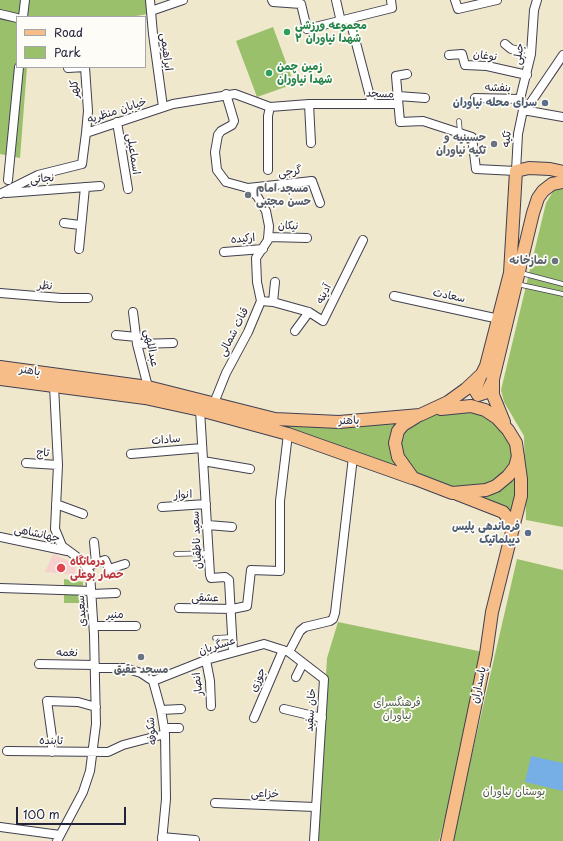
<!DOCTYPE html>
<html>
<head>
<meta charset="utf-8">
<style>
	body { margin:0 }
	#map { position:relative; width:563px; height:841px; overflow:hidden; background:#f0e8cd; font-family:"Playpen Sans",sans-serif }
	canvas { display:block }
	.legend { position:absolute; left:16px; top:16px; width:130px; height:52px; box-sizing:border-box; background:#fdfcf7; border:1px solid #a5a5ac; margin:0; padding:5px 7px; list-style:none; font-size:12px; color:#22223b }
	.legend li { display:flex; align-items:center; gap:8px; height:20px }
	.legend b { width:20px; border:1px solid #a5a5ac }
	.scale { position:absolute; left:16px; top:807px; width:110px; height:18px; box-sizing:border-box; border:2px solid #22223b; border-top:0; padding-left:5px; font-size:12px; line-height:14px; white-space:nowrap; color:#22223b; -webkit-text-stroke:3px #fdfcf7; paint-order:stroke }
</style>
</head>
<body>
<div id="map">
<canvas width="563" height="841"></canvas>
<ul class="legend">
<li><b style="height:5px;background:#f7bd88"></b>Road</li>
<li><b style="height:11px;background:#9bc06b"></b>Park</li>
</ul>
<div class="scale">100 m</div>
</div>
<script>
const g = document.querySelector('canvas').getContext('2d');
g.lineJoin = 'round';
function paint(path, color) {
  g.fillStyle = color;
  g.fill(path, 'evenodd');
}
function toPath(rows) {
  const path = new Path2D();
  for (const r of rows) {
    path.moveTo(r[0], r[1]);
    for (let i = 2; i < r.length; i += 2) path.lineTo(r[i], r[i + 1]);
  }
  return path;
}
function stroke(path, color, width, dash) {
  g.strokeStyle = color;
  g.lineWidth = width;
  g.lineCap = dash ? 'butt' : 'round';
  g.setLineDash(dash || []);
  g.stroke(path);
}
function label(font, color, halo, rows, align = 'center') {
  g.font = font + ' "Playpen Sans","Playpen Sans Arabic",sans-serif';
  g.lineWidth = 3.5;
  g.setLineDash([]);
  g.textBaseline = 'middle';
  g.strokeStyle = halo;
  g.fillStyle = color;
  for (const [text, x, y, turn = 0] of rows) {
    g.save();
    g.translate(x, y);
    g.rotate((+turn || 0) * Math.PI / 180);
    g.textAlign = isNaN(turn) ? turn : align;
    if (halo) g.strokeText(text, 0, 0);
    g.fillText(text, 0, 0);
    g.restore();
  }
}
const built = toPath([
	[53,554,76,564,75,575,45,572]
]);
const green = toPath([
	[0,0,147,0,148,14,130,17,17,17,17,67,27,67,20,158,0,154],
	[273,27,294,84,257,97,236,41],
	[563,187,563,527,526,520,524,436,504,402,501,390,546,203,554,190],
	[446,411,475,411,488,416,507,434,513,452,510,467,492,484,453,488,414,474,399,450,401,434,407,427,431,415],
	[254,419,404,420,397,428,404,471],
	[516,474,514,526,467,494],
	[517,559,563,570,563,841,452,841],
	[64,579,83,582,83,603,64,603],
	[338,622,488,653,439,841,319,841,316,839,327,658]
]);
const water = toPath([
	[531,756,563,763,563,791,525,782]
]);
const lane = toPath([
	[459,121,460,133],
	[521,273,563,284],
	[517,284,563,294],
	[176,554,209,553],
	[215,638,232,637]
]);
const street = toPath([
	[150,0,153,34,163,107],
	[272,0,273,2,301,4,307,29,392,8,391,0],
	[336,0,341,22],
	[455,0,458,9,497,0],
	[151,11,183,0],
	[0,14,17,18],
	[23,17,25,0],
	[350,20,372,104],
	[505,44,511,49,531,54],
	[449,55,462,54,465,65,487,66,527,75],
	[68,68,85,67,88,111,86,133],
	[407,74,396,76,400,122,423,121,472,137,476,169,516,171,518,134,523,110,520,99,531,54,534,10,537,0],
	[398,96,425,98],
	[475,98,520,99],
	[309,104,311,143],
	[523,110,563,117],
	[525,111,563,55],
	[117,122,128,189],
	[268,170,268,116,270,107],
	[8,180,19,67],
	[248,188,312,181,320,203],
	[6,193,100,186],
	[0,194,38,175,82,164,86,133,173,104,235,94,270,107,309,104,398,104],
	[64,223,80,225],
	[268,237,307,238],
	[79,249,85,187],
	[224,252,263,249],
	[0,293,61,298,88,298],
	[394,296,499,319],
	[261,301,273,302,309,312,323,321,363,240],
	[273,302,275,282],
	[133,312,137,344,148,387],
	[295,331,309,312],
	[116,335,137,337],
	[137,344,173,343],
	[54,386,58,465,55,529,62,546,81,560,90,573,94,635,96,724,90,771,83,792,57,841],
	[214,403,226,373,248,332,261,301,257,282,256,258,268,240,269,226,266,211,257,196,248,188,226,182,217,170,215,152,218,135,221,131,232,125,234,121,226,94],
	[200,410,210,575,211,578,225,577,229,580,233,652],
	[131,454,202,448],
	[203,461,250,469],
	[26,463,58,465],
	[56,504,83,514],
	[162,507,206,504],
	[208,525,232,527],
	[0,537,67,551],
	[94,542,96,563],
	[86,567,105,560,109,569,125,564],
	[0,588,91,591],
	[91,594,116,593],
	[179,608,232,609,247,606,251,570,280,571,280,501,288,434],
	[94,626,136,626],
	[289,652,300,631,305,627,330,621,333,619,335,613,353,457],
	[206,660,210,681,211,706],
	[39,664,95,665],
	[95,668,125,668,141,673,153,681,161,710,165,734,166,799,162,841],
	[296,677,303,663],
	[153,681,206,660,264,644,289,652,324,679,314,841],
	[284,709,322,718],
	[161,710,181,709],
	[254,718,283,650],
	[164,728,179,728],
	[7,751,108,752,123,745,165,734],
	[52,752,52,737,47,701,78,702,96,707],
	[215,803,315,807],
	[0,827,60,835],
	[162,837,195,840]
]);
const primary = toPath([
	[0,367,148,387,275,419,339,422,420,415,448,402,466,389,482,374,486,366,510,273,516,171,529,168,550,169,563,172],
	[480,377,475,390,478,395,487,392,493,380],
	[0,379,145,398,200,410,288,434,412,478],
	[441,409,471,406,485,410,497,418,508,430,516,443,521,479,521,496,492,612,486,654,447,841],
	[416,417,403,425,398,431,395,443,398,457,413,478,452,493,486,490,496,486,508,476,515,467,518,456],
	[504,422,493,395,493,379,533,213,538,198,543,191,552,184,563,182],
	[457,494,503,512,508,518,512,530]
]);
const markers = [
	[287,32,4,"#2e9e5b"],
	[269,73,4,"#2e9e5b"],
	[545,103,4,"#5c6f8a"],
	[494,144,4,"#6b7280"],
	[248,195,4,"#6b7280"],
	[555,261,4,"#6b7280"],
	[528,533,4,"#5c6f8a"],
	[61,568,5,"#e0444e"],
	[141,657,4,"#6b7280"]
];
const leisureNames = [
	["مجموعه ورزشی",295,26],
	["شهدا نیاوران ۲",295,39],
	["زمین چمن",277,67],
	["شهدا نیاوران",277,80]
];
const streetNames = [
	["ابراهیمی",166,52,83],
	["جبلی",519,54,-82],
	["نوغان",485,56,7],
	["بنفشه",498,88,1],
	["کلهر",75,89,-94],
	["مسجد",380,94,2],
	["خیابان منظریه",117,111,-18],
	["تکیه",507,139,-84],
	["اسماعیلی",133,154,81],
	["گرجی",290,172,-7],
	["نجاتی",42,179,-5],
	["نیکان",288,226,2],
	["ارکیده",243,239,-5],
	["نظر",45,286,4],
	["آدینه",324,294,-64],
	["سعادت",449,296,12],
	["قنات شمالى",234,332,-63],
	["عبداللهی",151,348,79],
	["باهنر",30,371,8],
	["باهنر",349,421,-2],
	["سادات",166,440,-5],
	["تاج",43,453,4],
	["انوار",183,495,-3],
	["جهانشاهی",37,534,12],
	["سعید ناطقیان",197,540,-93],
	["عشقی",205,598,1],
	["سعیدی",82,611,-94],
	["منیر",115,615],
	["عسگریان",217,646,-18],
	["نغمه",67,653,1],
	["جوزی",258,680,-67],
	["انصار",198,684,-97],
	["پاسداران",479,685,-78],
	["خان سفید",311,710,-86],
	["شکوفه",152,731,-96],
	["تابنده",51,741,1],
	["خزاعی",265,794,2]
];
const serviceNames = [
	["سرای محله نیاوران",537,103],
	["فرماندهی پلیس",520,527],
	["دیپلماتیک",520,540]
];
const worshipNames = [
	["حسینیه و",486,138],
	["تکیه نیاوران",486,151],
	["مسجد امام",256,189,"left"],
	["حسن مجتبی",256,202,"left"],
	["نمازخانه",547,261],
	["مسجد عقیق",141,670,"center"]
];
const healthNames = [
	["درمانگاه",70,562],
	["حصار بوعلی",70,575]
];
const parkNames = [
	["فرهنگسرای",397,703],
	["نیاوران",397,716],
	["بوستان نیاوران",514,792]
];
paint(built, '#f7d0ce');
paint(green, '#9bc06b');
paint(water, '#76aee6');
stroke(lane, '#414051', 5.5);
stroke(street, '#414051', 10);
stroke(primary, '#414051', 14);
stroke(lane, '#fff', 4);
stroke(street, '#fff', 8);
stroke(primary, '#f7bd88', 12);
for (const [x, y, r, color] of markers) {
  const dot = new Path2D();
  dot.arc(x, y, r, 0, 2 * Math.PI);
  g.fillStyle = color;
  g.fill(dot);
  stroke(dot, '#fdfcf7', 1.5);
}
label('bold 11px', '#27864d', '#fdfcf7', leisureNames, 'left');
label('11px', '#22223b', '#fdfcf7', streetNames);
label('bold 11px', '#4e5e75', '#fdfcf7', serviceNames, 'right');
label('bold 11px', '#5b616d', '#fdfcf7', worshipNames, 'right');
label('bold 11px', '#be3a42', '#fdfcf7', healthNames, 'left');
label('11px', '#4c594c', '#fdfcf7', parkNames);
</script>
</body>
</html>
